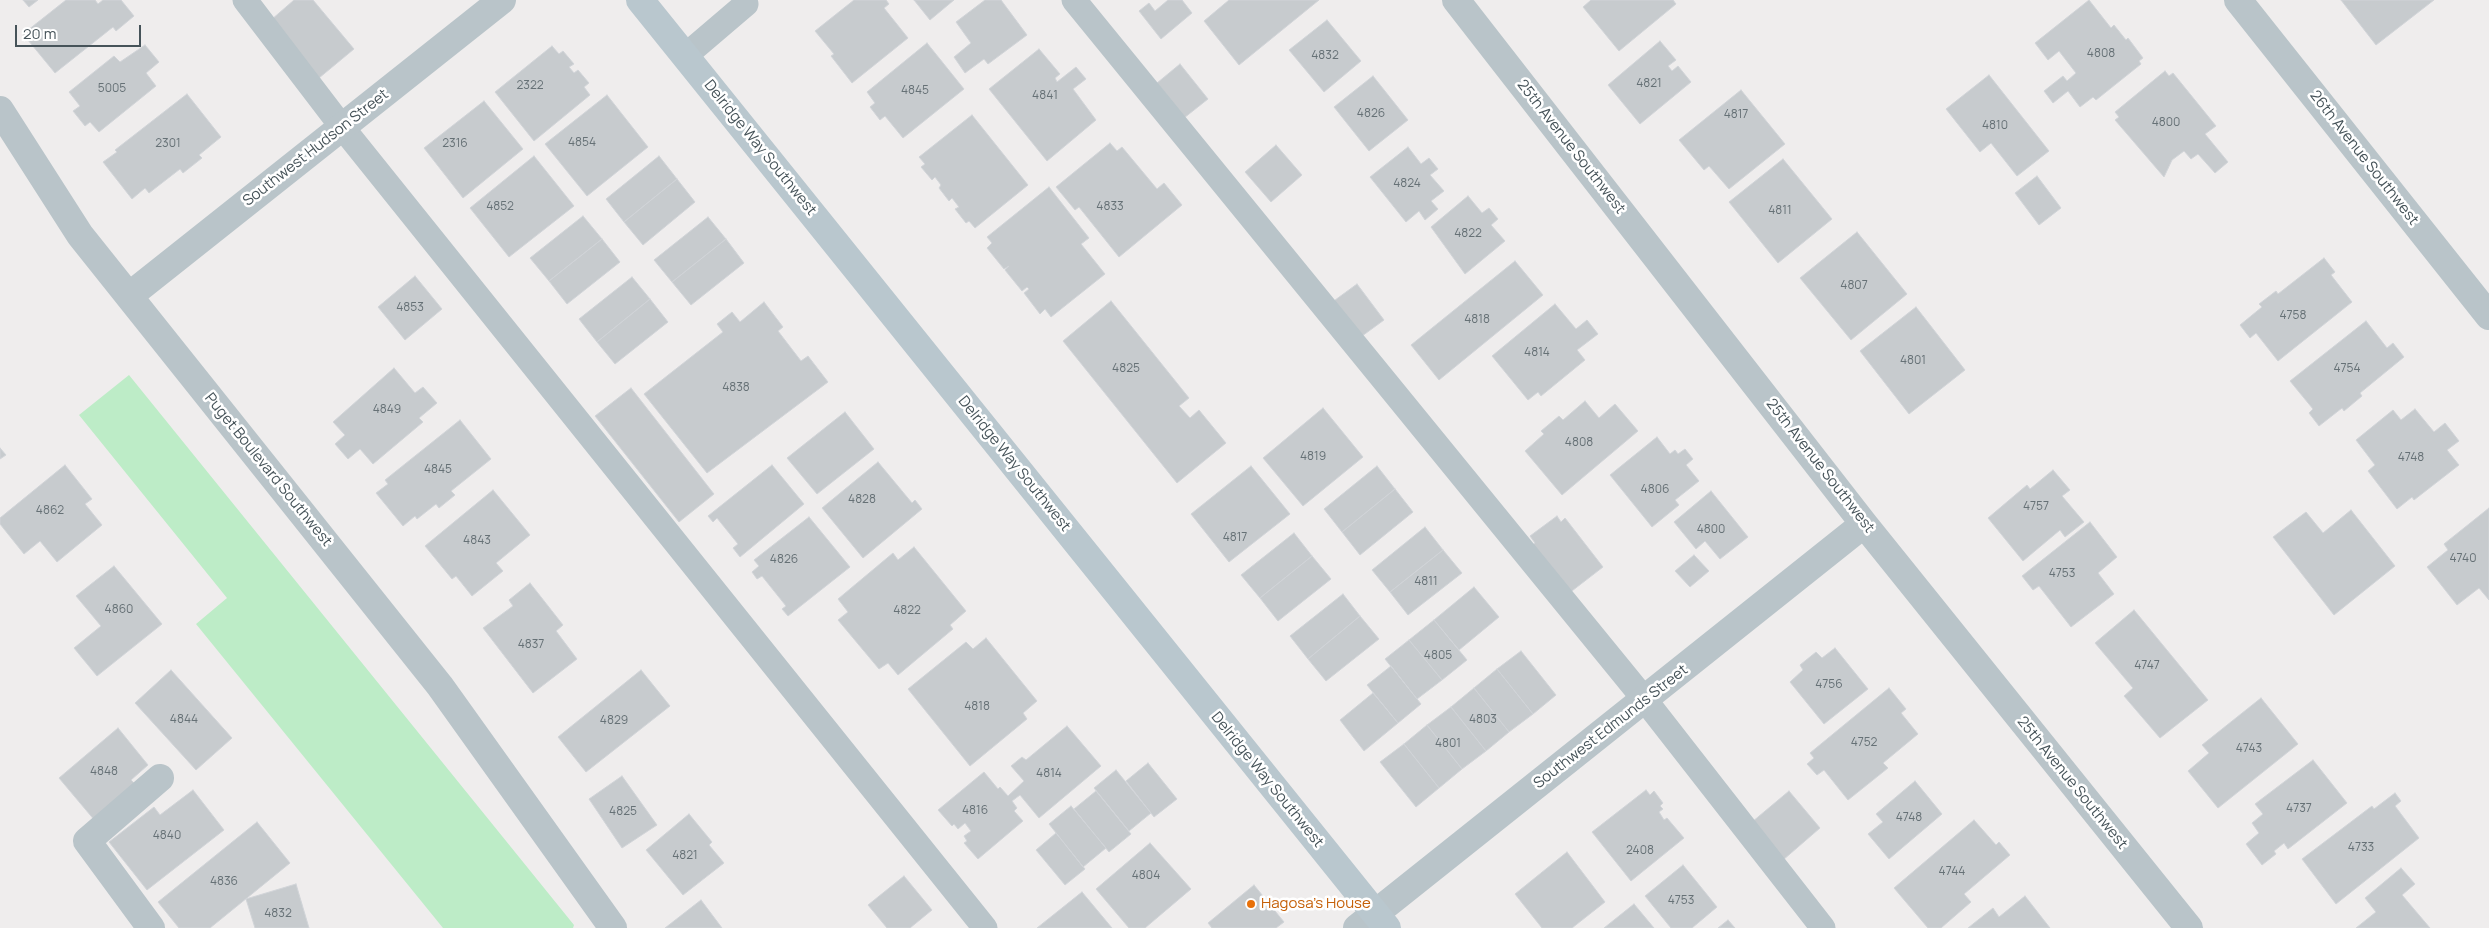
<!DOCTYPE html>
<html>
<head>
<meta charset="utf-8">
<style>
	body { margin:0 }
	#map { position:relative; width:2489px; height:928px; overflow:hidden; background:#efeded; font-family:Manrope,sans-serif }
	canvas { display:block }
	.scale { position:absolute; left:15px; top:25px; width:126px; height:22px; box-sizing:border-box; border:2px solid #465359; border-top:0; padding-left:6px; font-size:15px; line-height:18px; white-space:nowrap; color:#465359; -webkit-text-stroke:4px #fff; paint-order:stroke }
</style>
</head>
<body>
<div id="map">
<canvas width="2489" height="928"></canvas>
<div class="scale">20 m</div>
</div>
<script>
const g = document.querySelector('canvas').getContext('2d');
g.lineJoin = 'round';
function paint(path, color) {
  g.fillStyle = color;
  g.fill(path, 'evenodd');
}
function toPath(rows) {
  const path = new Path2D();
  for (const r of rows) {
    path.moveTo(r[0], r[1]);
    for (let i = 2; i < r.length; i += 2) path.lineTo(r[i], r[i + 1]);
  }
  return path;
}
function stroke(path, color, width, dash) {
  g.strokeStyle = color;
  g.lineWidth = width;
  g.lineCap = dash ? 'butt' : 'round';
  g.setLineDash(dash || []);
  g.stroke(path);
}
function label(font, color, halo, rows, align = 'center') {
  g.font = font + ' Manrope,sans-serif';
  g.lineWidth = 5;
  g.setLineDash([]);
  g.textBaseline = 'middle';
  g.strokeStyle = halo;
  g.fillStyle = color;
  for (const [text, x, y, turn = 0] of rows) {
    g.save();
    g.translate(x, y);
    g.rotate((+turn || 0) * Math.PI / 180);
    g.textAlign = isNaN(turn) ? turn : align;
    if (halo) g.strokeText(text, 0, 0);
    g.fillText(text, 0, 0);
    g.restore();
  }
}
const green = toPath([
	[129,375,574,925,573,928,443,928,196,624,227,598,79,415]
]);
const building = toPath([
	[23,0,38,0,29,7,23,0],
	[66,0,95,0,98,4,103,0,121,0,134,16,116,31,113,27,55,73,23,34,66,0],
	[294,0,313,0,354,49,319,78,271,20,294,0],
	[854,0,886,0,889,4,884,8,908,38,852,83,831,56,834,54,815,31,854,0],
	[914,0,954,0,930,20,914,0],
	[985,0,1001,0,1027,35,988,64,984,59,965,73,954,57,971,43,956,22,985,0],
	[1168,0,1182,0,1192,13,1161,39,1139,11,1149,3,1155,11,1168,0],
	[1229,0,1319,0,1239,65,1204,21,1229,0],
	[1591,0,1673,0,1676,4,1619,51,1583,7,1591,0],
	[2089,0,2111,28,2114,25,2126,40,2128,38,2143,58,2139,61,2141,64,2096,100,2093,97,2080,107,2068,91,2053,103,2044,91,2063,76,2067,81,2076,73,2059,51,2048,60,2035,43,2089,0],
	[2341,0,2434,0,2376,45,2341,0],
	[1327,20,1361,61,1324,92,1289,50,1327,20],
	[1660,41,1676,60,1668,66,1672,71,1678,66,1691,82,1640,124,1608,85,1660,41],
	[927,43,964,89,903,138,885,116,880,120,870,107,875,103,867,92,927,43],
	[145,45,159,62,146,73,156,86,99,132,90,122,85,126,73,111,80,106,69,92,114,56,120,62,145,45],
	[552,46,559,54,563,51,574,64,569,67,574,73,578,70,589,83,584,87,590,95,534,141,495,92,552,46],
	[1039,49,1060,74,1055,78,1057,82,1076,67,1086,79,1073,89,1096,120,1047,161,989,89,1039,49],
	[1180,64,1208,99,1184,118,1157,83,1180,64],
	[2165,71,2169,76,2173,73,2216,126,2205,134,2228,162,2215,173,2198,154,2191,159,2184,151,2172,160,2164,177,2115,120,2119,117,2115,112,2165,71],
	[1989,75,2049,151,2017,176,1991,143,1980,152,1946,109,1989,75],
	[1373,76,1408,120,1369,151,1334,107,1373,76],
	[1741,90,1785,144,1729,189,1709,166,1704,170,1679,140,1741,90],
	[187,94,221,137,199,155,202,158,183,173,180,169,149,193,145,188,132,199,103,162,117,152,115,150,187,94],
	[607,95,648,147,587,196,545,144,607,95],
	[484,101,523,149,463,198,424,148,484,101],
	[972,115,1028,185,975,228,969,221,966,223,955,209,959,207,952,198,949,201,939,188,941,185,935,177,932,180,921,167,925,164,919,157,972,115],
	[1110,143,1117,151,1122,147,1157,189,1164,183,1182,205,1119,257,1079,207,1075,210,1056,187,1110,143],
	[1276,145,1302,175,1271,202,1245,172,1276,145],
	[1408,147,1421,164,1429,158,1438,169,1430,175,1444,191,1431,201,1438,209,1425,220,1419,211,1406,222,1370,177,1408,147],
	[534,156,574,206,509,257,470,208,534,156],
	[659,156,677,179,624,222,606,199,659,156],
	[1783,159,1832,219,1778,263,1729,202,1783,159],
	[2037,176,2061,208,2039,225,2015,193,2037,176],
	[677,179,695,202,643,245,624,222,677,179],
	[1049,187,1089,238,1081,244,1105,274,1051,317,1045,309,1040,314,1024,293,1029,289,1027,287,1022,291,1005,270,1009,266,1004,269,987,248,992,243,987,237,1049,187],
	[1468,196,1482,213,1489,208,1498,219,1491,225,1505,241,1465,274,1431,227,1468,196],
	[583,216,602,239,549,281,530,258,583,216],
	[708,217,726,239,672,282,654,260,708,217],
	[1857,232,1907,294,1851,340,1800,278,1857,232],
	[602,239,620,262,567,304,549,281,602,239],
	[726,239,744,263,691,305,672,282,726,239],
	[2324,258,2335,272,2331,275,2352,302,2278,361,2256,333,2250,338,2240,325,2262,307,2259,304,2276,291,2278,294,2324,258],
	[1515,261,1543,295,1439,380,1411,345,1515,261],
	[415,276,442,309,405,340,378,307,415,276],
	[632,277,650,299,597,342,579,319,632,277],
	[1357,284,1384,320,1358,339,1331,303,1357,284],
	[650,299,668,322,615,364,597,342,650,299],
	[1111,301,1189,398,1179,406,1190,418,1199,410,1226,443,1177,483,1063,341,1111,301],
	[764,302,783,327,778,331,801,361,808,356,828,382,707,473,644,394,723,332,717,324,732,312,740,322,764,302],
	[1555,304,1576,329,1587,320,1598,334,1577,350,1585,360,1541,396,1538,392,1528,400,1492,356,1555,304],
	[1916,307,1965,370,1909,414,1860,351,1916,307],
	[2366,321,2387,348,2393,343,2404,357,2360,393,2362,396,2344,411,2342,408,2319,426,2309,413,2313,409,2290,381,2366,321],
	[394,368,415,393,423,387,437,403,419,418,423,422,373,464,360,449,348,459,335,444,345,435,333,422,394,368],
	[631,388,714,494,679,522,595,416,631,388],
	[1585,401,1599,418,1615,404,1638,431,1562,495,1525,451,1544,434,1541,431,1559,416,1563,420,1585,401],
	[1323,408,1363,457,1303,506,1263,458,1323,408],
	[2415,409,2434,432,2445,423,2459,441,2447,450,2459,465,2414,500,2412,497,2397,509,2368,471,2375,465,2356,440,2393,410,2401,420,2415,409],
	[845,412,874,449,817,494,787,458,845,412],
	[460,420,491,459,451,491,455,495,439,508,436,504,417,519,415,516,403,526,376,493,388,484,385,480,460,420],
	[1657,437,1670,454,1675,450,1678,454,1685,449,1693,459,1686,465,1699,481,1675,500,1679,505,1652,527,1610,475,1657,437],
	[0,448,6,455,0,459,0,448],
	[878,462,912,503,915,500,922,509,863,558,822,508,878,462],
	[65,465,92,499,85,504,102,525,57,562,40,541,24,554,0,524,0,518,65,465],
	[772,465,804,504,740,557,733,548,738,544,717,518,713,522,708,516,772,465],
	[1251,466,1290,514,1229,562,1191,514,1251,466],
	[1377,466,1395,489,1342,532,1324,509,1377,466],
	[2053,470,2070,490,2062,496,2084,522,2065,537,2060,530,2023,561,1988,518,2027,485,2030,489,2053,470],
	[1395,489,1413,512,1360,555,1342,532,1395,489],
	[493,490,530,535,496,563,503,571,472,596,456,576,452,579,425,546,493,490],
	[1711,491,1748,537,1720,559,1705,541,1696,549,1674,522,1711,491],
	[2489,508,2489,600,2479,588,2457,605,2427,567,2448,550,2444,544,2489,508],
	[2351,510,2395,566,2334,615,2273,537,2306,512,2323,533,2351,510],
	[1557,516,1561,522,1565,518,1603,567,1568,594,1531,546,1535,543,1530,536,1557,516],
	[809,517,850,567,788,616,782,609,786,606,762,576,757,579,752,572,759,566,754,560,809,517],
	[2090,522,2117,557,2098,573,2114,594,2071,627,2039,586,2033,590,2022,576,2090,522],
	[1425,527,1443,550,1390,592,1372,570,1425,527],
	[1294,533,1312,556,1260,598,1241,575,1294,533],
	[914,547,966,611,950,625,953,629,898,675,888,663,879,669,838,620,848,612,838,599,893,553,898,560,914,547],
	[1443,550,1462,573,1408,615,1390,592,1443,550],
	[1694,555,1709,571,1690,587,1675,571,1694,555],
	[1312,556,1331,579,1278,621,1260,598,1312,556],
	[114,566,162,624,97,676,74,648,101,626,76,596,114,566],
	[530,583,563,625,556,631,577,659,533,693,483,628,513,606,509,600,530,583],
	[1474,587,1499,617,1459,650,1434,620,1474,587],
	[1343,594,1360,616,1308,659,1290,636,1343,594],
	[2134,610,2208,700,2160,738,2124,696,2133,688,2095,643,2134,610],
	[1360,616,1379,639,1326,681,1308,659,1360,616],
	[1434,620,1467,660,1442,680,1409,640,1434,620],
	[986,638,1037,701,1023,713,1027,719,970,766,908,689,966,642,973,649,986,638],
	[1409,640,1442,680,1417,699,1385,659,1409,640],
	[1835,648,1868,689,1824,724,1790,682,1803,670,1800,665,1816,652,1822,658,1835,648],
	[1521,651,1556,695,1533,714,1497,669,1521,651],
	[1391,666,1421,704,1398,723,1367,685,1391,666],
	[1497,669,1533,714,1509,732,1474,688,1497,669],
	[171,670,232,738,196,770,135,703,171,670],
	[641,670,670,706,586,772,558,737,641,670],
	[1474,688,1509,732,1486,751,1451,707,1474,688],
	[1889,688,1906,709,1901,713,1918,734,1883,763,1888,768,1848,800,1824,770,1817,775,1807,764,1814,758,1810,753,1889,688],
	[1373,693,1398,723,1364,751,1340,720,1373,693],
	[2261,698,2298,744,2218,808,2188,771,2209,753,2202,745,2261,698],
	[1451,707,1486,751,1462,769,1427,725,1451,707],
	[1427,725,1462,769,1439,788,1404,744,1427,725],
	[1067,726,1101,766,1039,818,1020,795,1012,801,1017,808,1014,811,1023,821,978,859,964,843,967,841,964,836,971,831,965,823,958,829,954,824,952,826,938,810,984,772,998,789,1000,787,1008,796,1024,781,1011,766,1022,757,1026,760,1067,726],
	[118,728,148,765,131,780,137,786,96,822,59,778,118,728],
	[1404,744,1439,788,1416,807,1380,762,1404,744],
	[2313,760,2347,803,2288,849,2284,843,2274,851,2276,854,2262,865,2246,844,2259,833,2252,823,2263,814,2255,804,2313,760],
	[1148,763,1177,799,1154,817,1126,781,1148,763],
	[1116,770,1151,813,1129,831,1094,788,1116,770],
	[622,776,657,825,622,848,589,799,622,776],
	[1915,781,1942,814,1889,859,1868,834,1883,822,1876,814,1915,781],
	[193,790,224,830,147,890,109,842,154,807,160,815,193,790],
	[1646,790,1650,795,1654,791,1663,803,1660,806,1663,809,1659,812,1664,820,1667,818,1684,838,1631,881,1592,832,1646,790],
	[1096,791,1131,834,1109,852,1074,809,1096,791],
	[1789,791,1820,828,1783,860,1752,822,1789,791],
	[2395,793,2401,801,2395,806,2419,838,2336,904,2302,859,2372,806,2374,809,2395,793],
	[1071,806,1106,848,1083,867,1049,824,1071,806],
	[689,814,712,842,709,845,724,863,683,895,646,850,689,814],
	[1974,820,1996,845,1999,842,2010,855,1964,894,1971,902,1941,928,1928,928,1894,888,1974,820],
	[257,822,290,863,210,928,179,928,158,902,257,822],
	[1056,833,1085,869,1065,885,1036,850,1056,833],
	[1150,843,1191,889,1145,928,1129,928,1096,889,1150,843],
	[1567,852,1605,902,1572,928,1542,928,1515,894,1567,852],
	[1683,865,1717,907,1692,928,1671,928,1645,896,1683,865],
	[2401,868,2415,884,2402,895,2430,928,2356,928,2376,912,2365,898,2401,868],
	[904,876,932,910,910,928,887,928,868,905,904,876],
	[296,884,309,928,255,928,246,899,296,884],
	[1254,885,1284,922,1276,928,1212,928,1208,923,1254,885],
	[1082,892,1112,928,1037,928,1082,892],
	[2025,896,2050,928,1968,928,1993,908,1999,917,2025,896],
	[701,900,722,928,665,928,701,900],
	[1634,904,1654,928,1604,928,1634,904],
	[1728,920,1735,928,1718,928,1728,920]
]);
const service = toPath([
	[245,0,342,127,985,928],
	[1074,0,1645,700,1823,928],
	[685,56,746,4]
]);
const minor = toPath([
	[1456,0,1864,524,2189,928],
	[2238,0,2489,316],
	[0,110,80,235,440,686,613,928],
	[129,296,502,0],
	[151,928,87,841,160,778],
	[1357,928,1864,524]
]);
const secondary = toPath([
	[640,0,1387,928]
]);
const markers = [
	[1251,904,5,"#e8710a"]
];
const numberNames = [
	["4808",2101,54],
	["4832",1325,56],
	["4821",1649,84],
	["2322",530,86],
	["5005",112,89],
	["4845",915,91],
	["4841",1045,96],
	["4826",1371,114],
	["4817",1736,115],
	["4800",2166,123],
	["4810",1995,126],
	["4854",582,143],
	["2301",168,144],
	["2316",455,144],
	["4824",1407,184],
	["4852",500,207],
	["4833",1110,207],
	["4811",1780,211],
	["4822",1468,234],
	["4807",1854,286],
	["4853",410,308],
	["4758",2293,316],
	["4818",1477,320],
	["4814",1537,353],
	["4801",1913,361],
	["4825",1126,369],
	["4754",2347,369],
	["4838",736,388],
	["4849",387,410],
	["4808",1579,443],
	["4819",1313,457],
	["4748",2411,458],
	["4845",438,470],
	["4806",1655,490],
	["4828",862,500],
	["4757",2036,507],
	["4862",50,511],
	["4800",1711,530],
	["4817",1235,538],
	["4843",477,541],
	["4740",2463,559],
	["4826",784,560],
	["4753",2062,574],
	["4811",1426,582],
	["4860",119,610],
	["4822",907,611],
	["4837",531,645],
	["4805",1438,656],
	["4747",2147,666],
	["4756",1829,685],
	["4818",977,707],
	["4844",184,720],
	["4803",1483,720],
	["4829",614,721],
	["4752",1864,743],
	["4801",1448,744],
	["4743",2249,749],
	["4848",104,772],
	["4814",1049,774],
	["4737",2299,809],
	["4816",975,811],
	["4825",623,812],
	["4748",1909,818],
	["4840",167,836],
	["4733",2361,848],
	["2408",1640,851],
	["4821",685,856],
	["4744",1952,872],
	["4804",1146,876],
	["4836",224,882],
	["4753",1681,901],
	["4832",278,914]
];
const streetNames = [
	["25th Avenue Southwest",1571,147,52],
	["Southwest Hudson Street",316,148,-38],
	["Delridge Way Southwest",760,148,51],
	["26th Avenue Southwest",2364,158,52],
	["Delridge Way Southwest",1014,464,51],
	["25th Avenue Southwest",1820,466,52],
	["Puget Boulevard Southwest",268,470,51],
	["Southwest Edmunds Street",1611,727,-38],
	["Delridge Way Southwest",1267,780,51],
	["25th Avenue Southwest",2072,783,51]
];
const foodNames = [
	["Hagosa’s House",1261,904]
];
paint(green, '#bdecc7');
paint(building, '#c7cbce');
stroke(building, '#d1d4d8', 1);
stroke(service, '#b9c4c9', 25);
stroke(minor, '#b9c4c9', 28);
stroke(secondary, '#b9c7ce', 28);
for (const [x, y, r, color] of markers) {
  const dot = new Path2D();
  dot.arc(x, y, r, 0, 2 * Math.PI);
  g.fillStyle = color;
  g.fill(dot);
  stroke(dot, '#fff', 2);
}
label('12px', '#667176', null, numberNames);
label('15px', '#465359', '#fff', streetNames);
label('15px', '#c56008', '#fff', foodNames, 'left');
</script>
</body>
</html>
